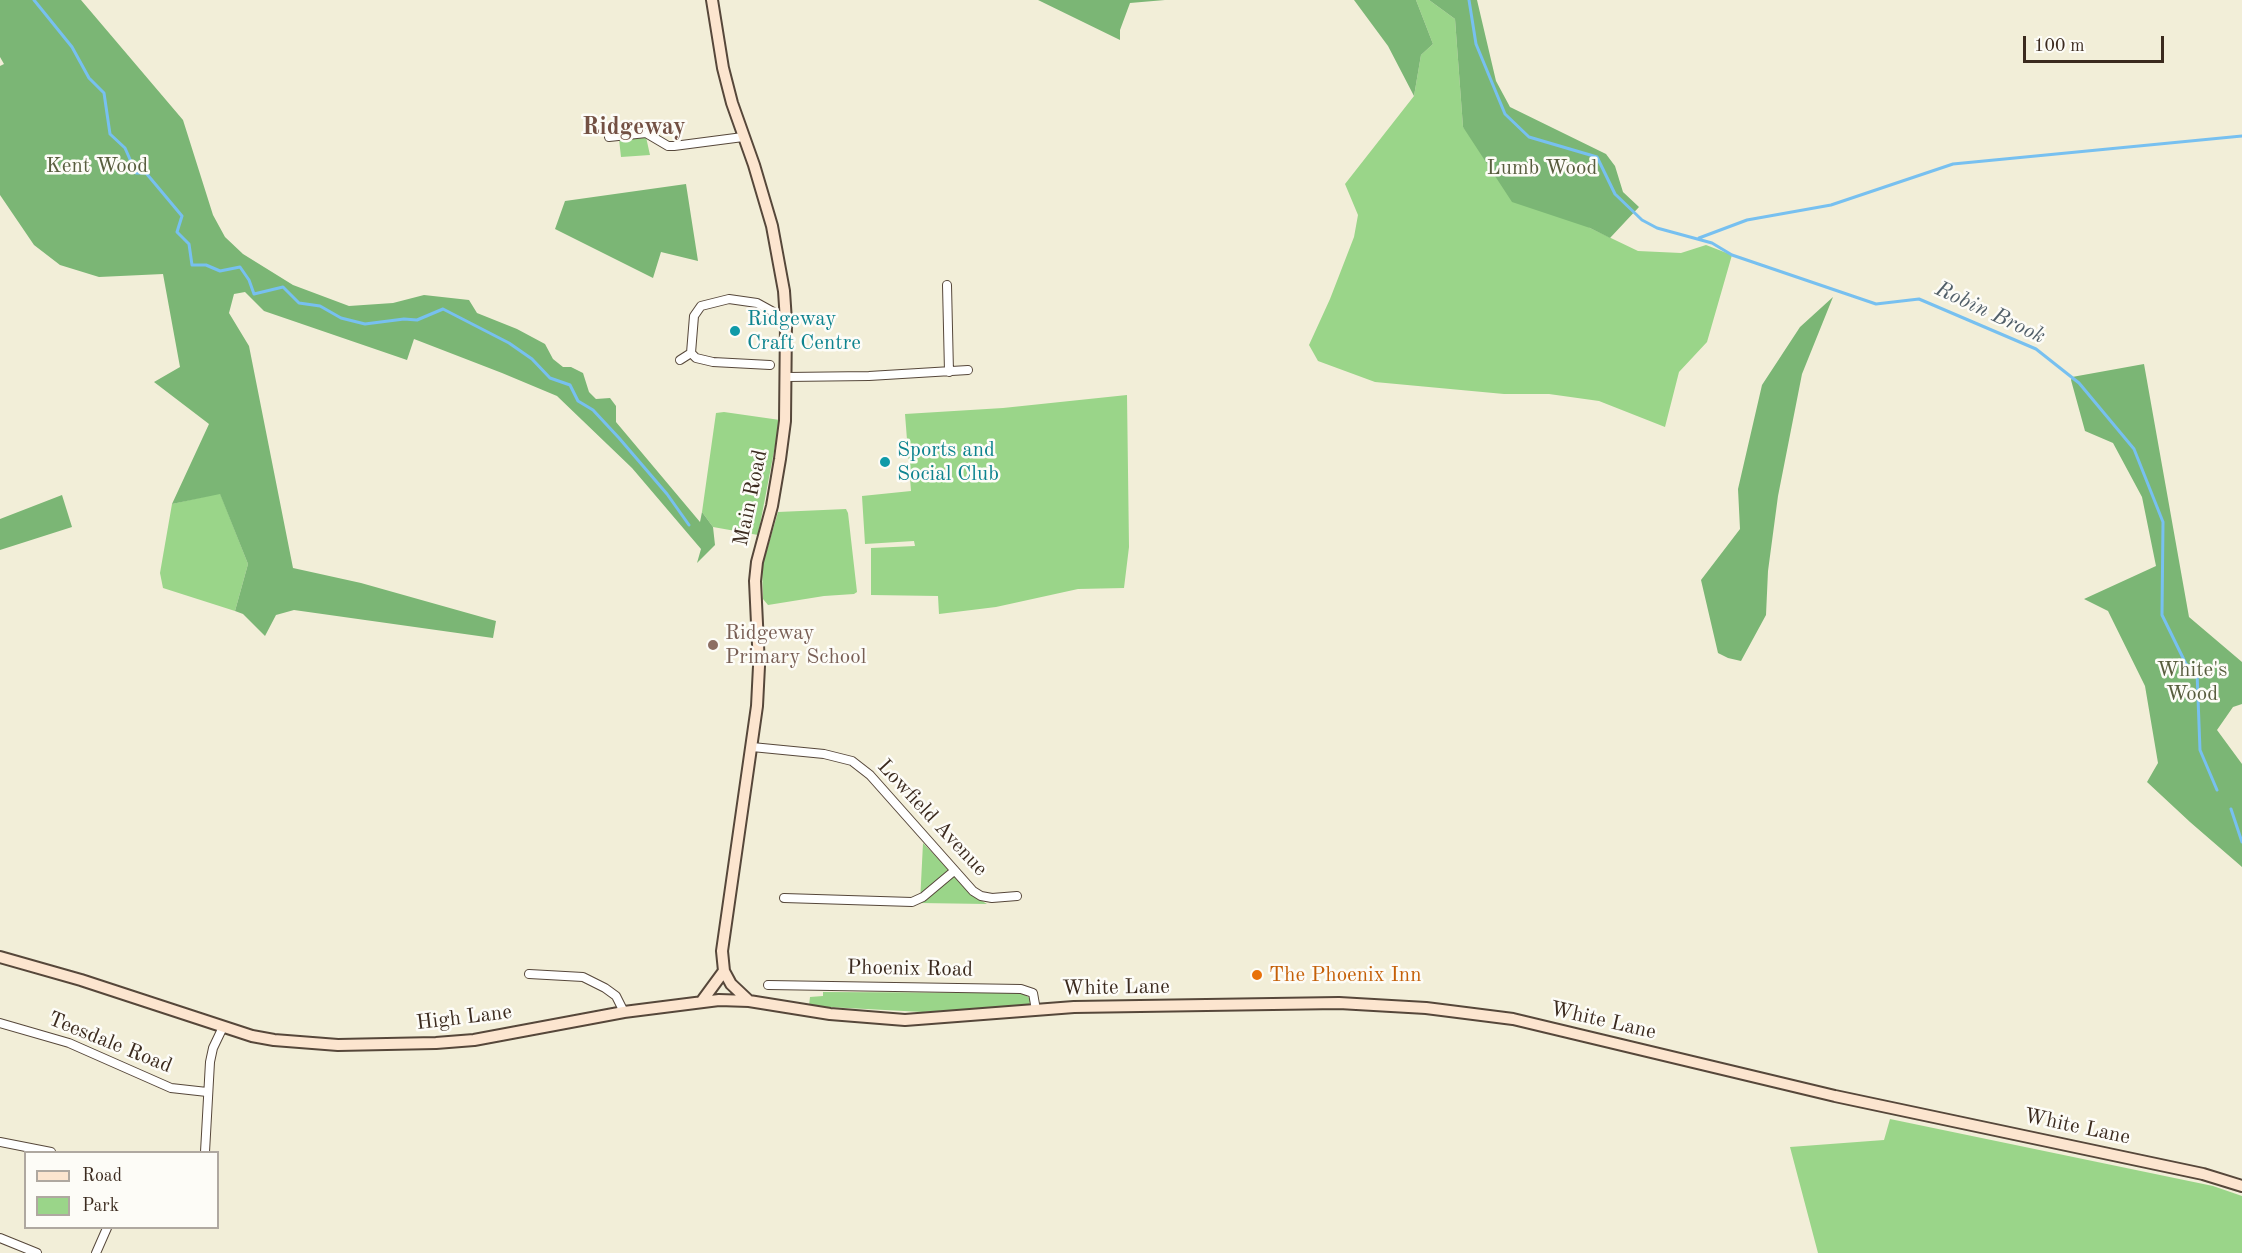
<!DOCTYPE html>
<html>
<head>
<meta charset="utf-8">
<style>
	body { margin:0 }
	#map { position:relative; width:2242px; height:1253px; overflow:hidden; background:#f2eed8; font-family:"Old Standard TT",serif }
	canvas { display:block }
	.legend { position:absolute; left:24px; top:1151px; width:195px; height:78px; box-sizing:border-box; background:#fdfcf7; border:2px solid #afa8a0; margin:0; padding:8px 10px; list-style:none; font-size:18px; color:#3b2a1e }
	.legend li { display:flex; align-items:center; gap:12px; height:30px }
	.legend b { width:30px; border:2px solid #afa8a0 }
	.scale { position:absolute; left:2023px; top:36px; width:141px; height:27px; box-sizing:border-box; border:3px solid #3b2a1e; border-top:0; padding-left:8px; font-size:18px; line-height:21px; white-space:nowrap; color:#3b2a1e; -webkit-text-stroke:4px #fdfcf7; paint-order:stroke }
</style>
</head>
<body>
<div id="map">
<canvas width="2242" height="1253"></canvas>
<ul class="legend">
<li><b style="height:8px;background:#fce5cf"></b>Road</li>
<li><b style="height:16px;background:#9ad589"></b>Park</li>
</ul>
<div class="scale">100 m</div>
</div>
<script>
const g = document.querySelector('canvas').getContext('2d');
g.lineJoin = 'round';
function paint(path, color) {
  g.fillStyle = color;
  g.fill(path, 'evenodd');
}
function toPath(rows) {
  const path = new Path2D();
  for (const r of rows) {
    path.moveTo(r[0], r[1]);
    for (let i = 2; i < r.length; i += 2) path.lineTo(r[i], r[i + 1]);
  }
  return path;
}
function stroke(path, color, width, dash) {
  g.strokeStyle = color;
  g.lineWidth = width;
  g.lineCap = dash ? 'butt' : 'round';
  g.setLineDash(dash || []);
  g.stroke(path);
}
function label(font, color, halo, rows, align = 'center') {
  g.font = font + ' "Old Standard TT",serif';
  g.lineWidth = 5;
  g.setLineDash([]);
  g.textBaseline = 'middle';
  g.strokeStyle = halo;
  g.fillStyle = color;
  for (const [text, x, y, turn = 0] of rows) {
    g.save();
    g.translate(x, y);
    g.rotate((+turn || 0) * Math.PI / 180);
    g.textAlign = isNaN(turn) ? turn : align;
    if (halo) g.strokeText(text, 0, 0);
    g.fillText(text, 0, 0);
    g.restore();
  }
}
const green = toPath([
	[1416,0,1429,0,1455,19,1463,127,1590,228,1638,251,1681,253,1706,245,1732,255,1707,342,1679,372,1665,427,1599,401,1549,394,1504,394,1375,382,1318,361,1309,345,1330,299,1354,237,1358,215,1345,184,1414,96,1421,55,1433,44],
	[646,137,650,155,621,157,619,139],
	[1127,395,1129,547,1124,588,1078,589,996,607,939,614,938,596,871,595,871,548,915,546,914,541,865,544,862,496,911,491,905,414,1003,408],
	[724,412,780,420,758,535,713,527,702,512,716,413],
	[220,493,248,564,235,611,163,588,160,573,172,504],
	[846,509,848,513,857,592,854,594,824,596,768,605,763,599,762,567,778,512],
	[923,843,974,896,987,904,920,903],
	[823,992,1022,993,1031,999,1029,1005,923,1012,809,1006,810,997,823,996],
	[1890,1119,2213,1186,2242,1196,2242,1253,1818,1253,1790,1147,1884,1140]
]);
const forest = toPath([
	[0,0,81,0,183,120,213,215,225,237,243,254,293,285,349,306,393,303,424,295,469,300,477,313,517,329,545,344,553,359,563,367,571,367,583,373,589,392,596,399,610,398,616,406,616,422,700,522,702,512,713,527,715,545,697,563,701,549,632,468,557,396,502,373,414,339,407,360,264,311,245,292,234,294,229,313,249,346,293,568,361,583,496,621,493,638,294,610,276,615,265,636,243,614,235,611,248,564,220,494,172,504,209,424,154,382,180,367,163,274,99,277,60,265,34,245,0,195,0,66,4,64,0,57],
	[1038,0,1165,0,1130,3,1120,30,1120,40],
	[1354,0,1416,0,1433,44,1421,55,1414,96,1388,46],
	[1429,0,1477,0,1496,81,1510,107,1606,154,1615,166,1623,192,1639,207,1610,238,1590,228,1512,202,1463,127,1455,19],
	[686,184,698,261,661,252,653,278,555,229,565,201],
	[1833,297,1802,374,1778,496,1768,571,1766,615,1741,661,1728,658,1718,653,1701,580,1740,529,1738,489,1762,385,1800,327],
	[2144,364,2189,617,2242,662,2242,704,2233,707,2217,730,2242,764,2242,867,2190,822,2147,782,2158,763,2145,686,2108,611,2084,599,2156,566,2142,497,2113,443,2085,431,2071,380,2072,377],
	[62,495,72,527,0,550,0,519]
]);
const stream = toPath([
	[34,0,72,47,89,78,104,93,110,134,125,148,136,173,146,173,182,216,177,232,189,244,192,265,206,265,220,271,240,267,249,280,254,294,283,287,299,303,320,306,341,318,365,324,404,319,417,320,443,309,509,343,532,359,550,378,570,385,578,401,593,410,619,438,667,494,689,525],
	[1469,0,1476,44,1505,114,1529,137,1597,157,1615,194,1642,220,1657,228,1712,243,1732,255,1876,304,1919,299,2036,349,2079,383,2134,449,2163,522,2162,615,2186,664,2197,672,2200,750,2217,790],
	[1699,238,1747,220,1831,205,1953,164,2242,136],
	[2231,809,2242,842]
]);
const street = toPath([
	[609,137,646,133,668,146,674,146,743,137],
	[947,285,949,372],
	[680,360,691,353],
	[770,365,713,362,696,358,691,353,694,316,701,306,729,299,757,303,786,319],
	[787,377,869,376,968,370],
	[752,747,824,754,852,761,870,775,973,891,981,896,992,898,1017,896],
	[784,898,912,902,923,897,954,871],
	[529,974,583,977,605,988,616,996,624,1012],
	[768,985,1021,989,1033,993,1036,1010],
	[0,1023,69,1043,171,1088,207,1092],
	[0,1142,51,1152],
	[205,1152,210,1062,213,1048,223,1027],
	[0,1238,37,1253],
	[96,1253,107,1228]
]);
const secondary = toPath([
	[712,0,723,68,732,103,754,165,772,226,784,291,786,321,785,421,780,459,772,506,757,562,755,581,759,666,757,706,722,951,724,971,731,984,749,1001],
	[0,957,81,980,252,1036,274,1040,338,1045,436,1043,474,1040,624,1012,719,1000,749,1001,830,1014,905,1020,1074,1007,1339,1003,1426,1008,1513,1019,1835,1096,2203,1174,2242,1186],
	[702,1001,724,971]
]);
const markers = [
	[735,331,6,"#0f9aa8"],
	[885,462,6,"#0f9aa8"],
	[713,645,6,"#8d6e63"],
	[1257,975,6,"#e8710a"]
];
const parkNames = [
	["Kent Wood",97,166],
	["Lumb Wood",1542,168],
	["White's",2192,670],
	["Wood",2192,694]
];
const cultureNames = [
	["Ridgeway",747,319],
	["Craft Centre",747,343],
	["Sports and",897,450],
	["Social Club",897,474]
];
const streetNames = [
	["Main Road",751,498,-78],
	["Lowfield Avenue",932,818,47],
	["Phoenix Road",910,969,1],
	["White Lane",1116,988,-1],
	["High Lane",464,1018,-7],
	["White Lane",1603,1021,13],
	["Teesdale Road",110,1043,22],
	["White Lane",2077,1127,12]
];
const educationNames = [
	["Ridgeway",725,633],
	["Primary School",725,657]
];
const foodNames = [
	["The Phoenix Inn",1269,975]
];
const waterNames = [
	["Robin Brook",1990,313,25]
];
const quarterNames = [
	["Ridgeway",634,128]
];
paint(green, '#9ad589');
paint(forest, '#7bb675');
stroke(stream, '#77c0f0', 3);
stroke(street, '#56473a', 10);
stroke(secondary, '#56473a', 14);
stroke(street, '#fff', 8);
stroke(secondary, '#fce5cf', 10);
for (const [x, y, r, color] of markers) {
  const dot = new Path2D();
  dot.arc(x, y, r, 0, 2 * Math.PI);
  g.fillStyle = color;
  g.fill(dot);
  stroke(dot, '#fdfcf7', 2);
}
label('21px', '#585d3e', '#fdfcf7', parkNames);
label('21px', '#0d838f', '#fdfcf7', cultureNames, 'left');
label('21px', '#3b2a1e', '#fdfcf7', streetNames);
label('21px', '#785e54', '#fdfcf7', educationNames, 'left');
label('21px', '#c56008', '#fdfcf7', foodNames, 'left');
label('italic 22px', '#505e68', '#fdfcf7', waterNames);
label('bold 24px', '#735043', '#fdfcf7', quarterNames);
</script>
</body>
</html>
